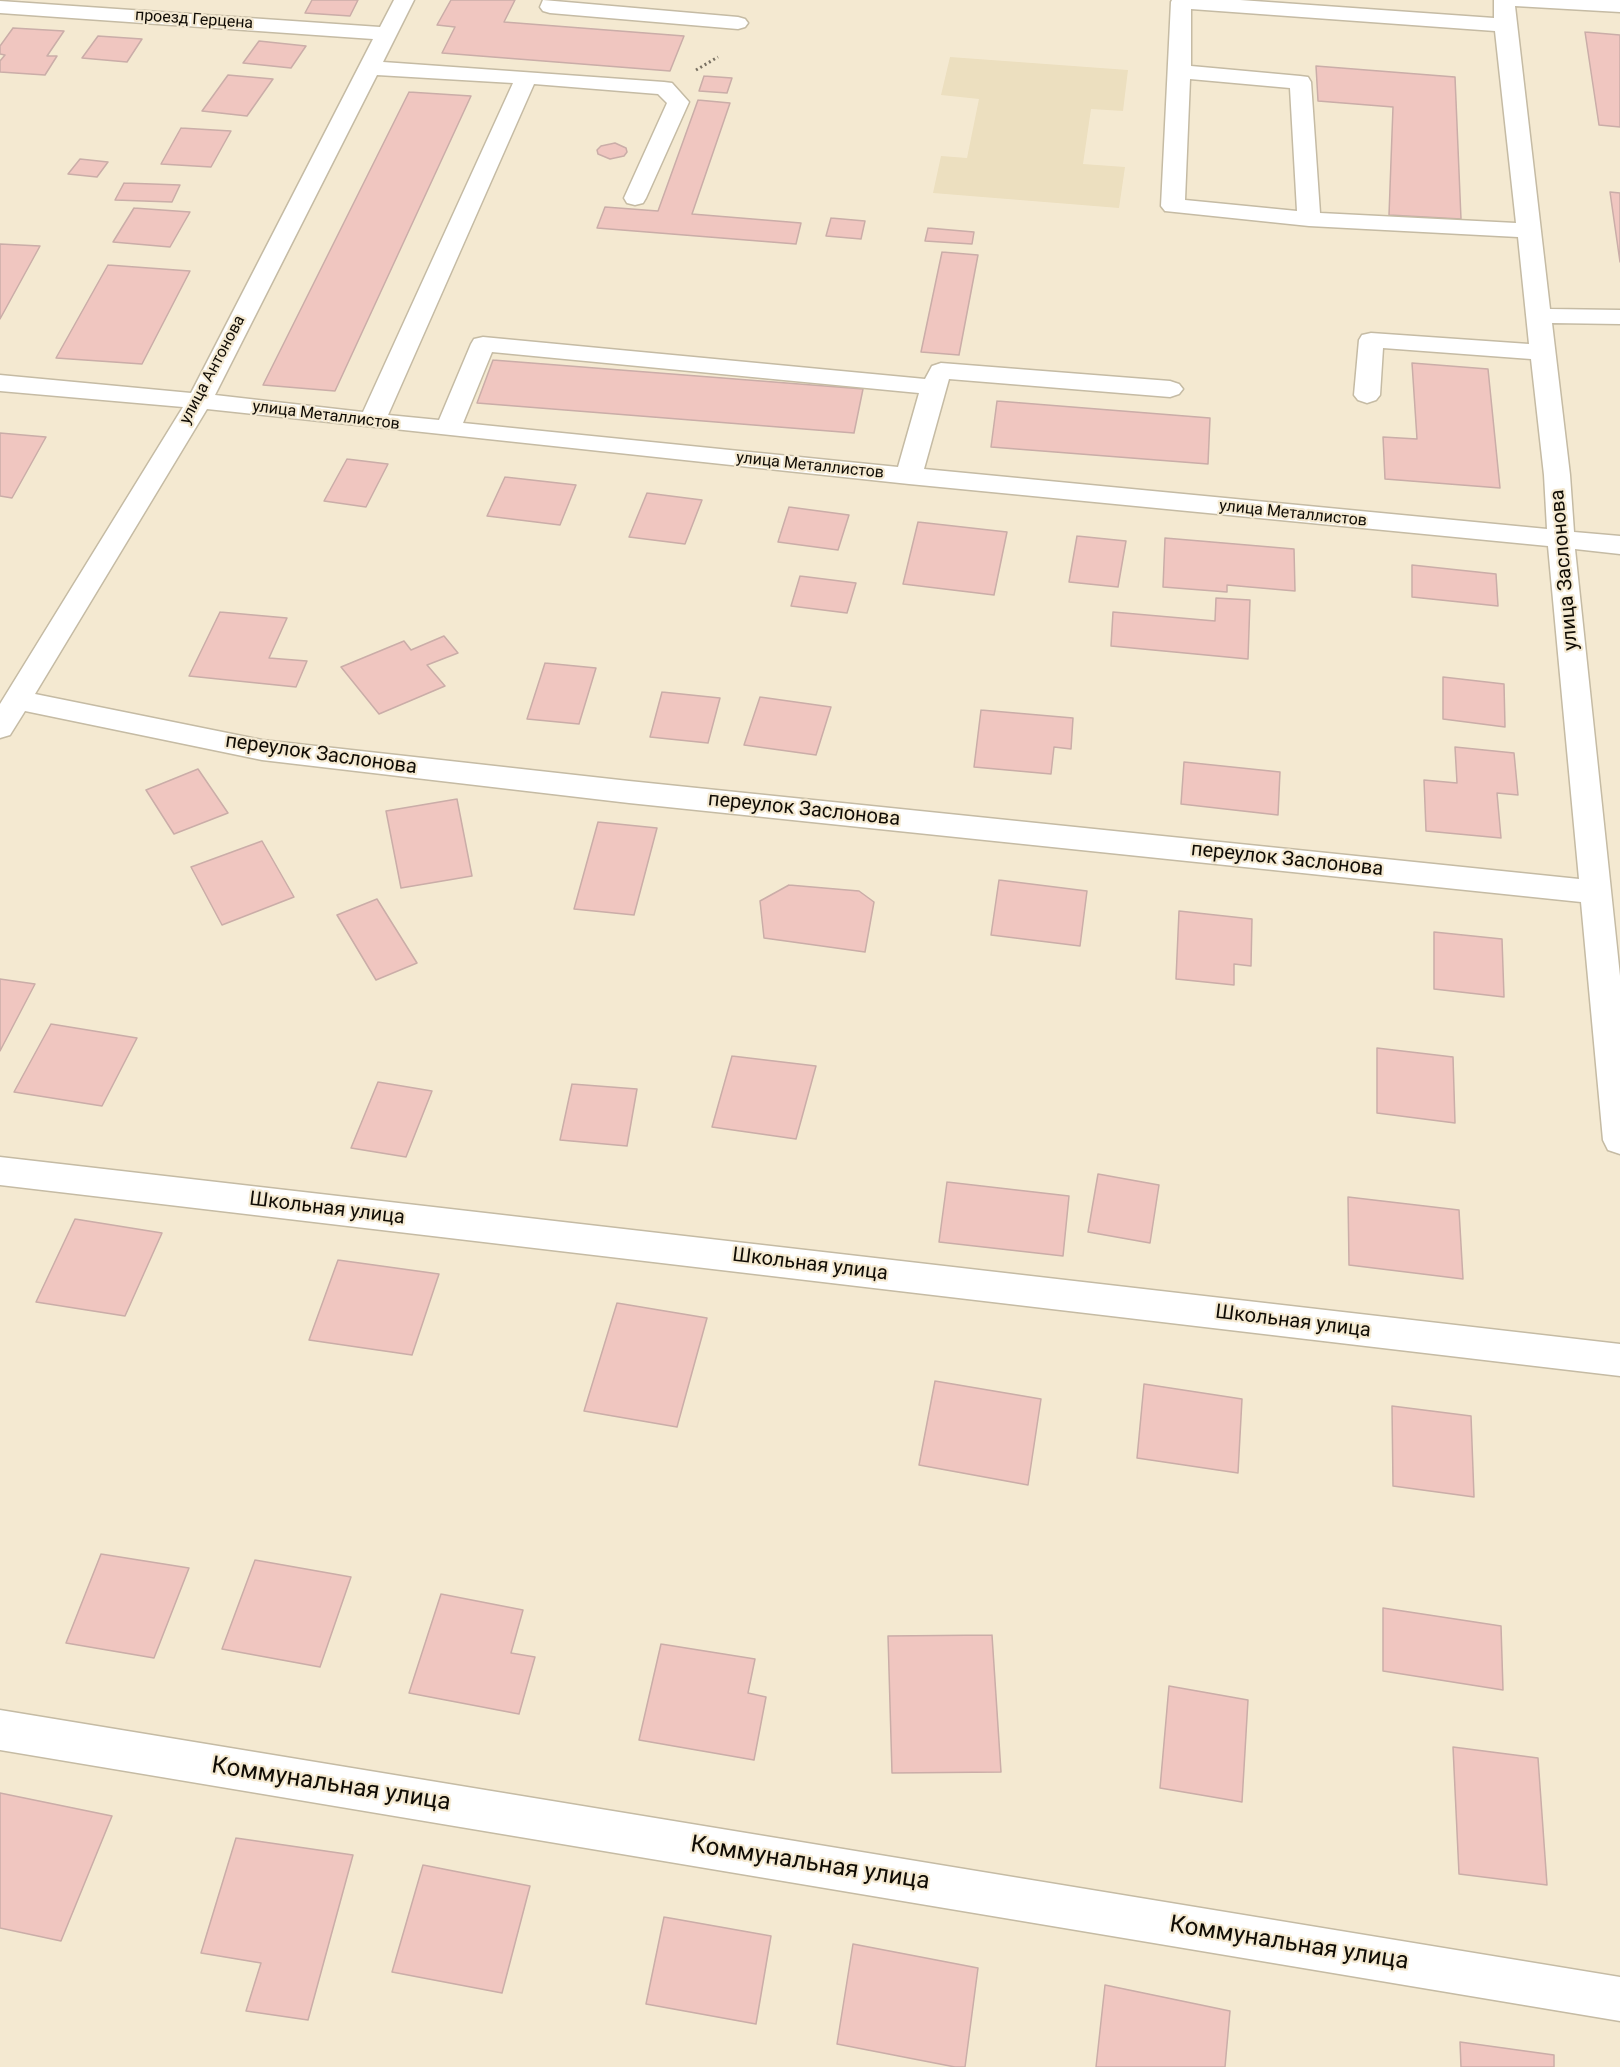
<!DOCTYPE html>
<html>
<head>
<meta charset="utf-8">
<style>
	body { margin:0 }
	canvas { display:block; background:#f4e9d1 }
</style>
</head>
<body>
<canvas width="1620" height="2067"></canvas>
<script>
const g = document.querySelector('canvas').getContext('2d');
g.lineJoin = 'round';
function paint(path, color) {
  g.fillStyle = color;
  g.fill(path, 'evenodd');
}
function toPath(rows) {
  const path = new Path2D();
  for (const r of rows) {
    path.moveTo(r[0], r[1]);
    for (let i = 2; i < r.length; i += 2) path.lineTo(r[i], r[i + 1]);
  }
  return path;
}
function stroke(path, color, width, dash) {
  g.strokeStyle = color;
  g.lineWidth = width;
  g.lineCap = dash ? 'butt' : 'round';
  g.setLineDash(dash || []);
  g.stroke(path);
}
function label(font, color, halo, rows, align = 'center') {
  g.font = font + ' Roboto,sans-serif';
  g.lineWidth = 4.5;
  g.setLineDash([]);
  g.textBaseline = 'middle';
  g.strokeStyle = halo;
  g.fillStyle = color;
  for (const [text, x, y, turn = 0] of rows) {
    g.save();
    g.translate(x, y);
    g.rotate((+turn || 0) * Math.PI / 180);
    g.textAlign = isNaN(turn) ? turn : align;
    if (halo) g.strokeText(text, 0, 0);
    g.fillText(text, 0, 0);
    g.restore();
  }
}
const built = toPath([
	[950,57,1128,70,1123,111,1091,109,1083,164,1125,167,1119,208,933,193,941,156,967,158,979,99,941,95]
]);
const building = toPath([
	[312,0,358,0,350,16,305,13,312,0],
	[451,0,515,0,504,22,684,36,670,71,442,53,455,27,437,25,451,0],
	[13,28,64,31,47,56,57,56,45,75,0,72,0,61,5,55,0,54,0,46,13,28],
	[1585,32,1620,35,1620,127,1599,125,1585,32],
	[98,36,142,39,127,62,82,58,98,36],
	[259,41,306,46,291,68,243,63,259,41],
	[1316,66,1455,77,1461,219,1389,215,1393,107,1318,101,1316,66],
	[228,75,273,79,247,116,202,111,228,75],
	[704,76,732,78,727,93,699,91,704,76],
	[409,92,471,96,335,391,263,385,409,92],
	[698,100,730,103,692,214,801,223,796,244,597,228,605,207,658,211,698,100],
	[181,128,231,131,211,167,161,164,181,128],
	[615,143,626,148,627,152,624,156,610,159,598,154,597,150,601,146,615,143],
	[80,159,108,162,97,177,68,174,80,159],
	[124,183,180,185,172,202,115,200,124,183],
	[1610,192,1620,193,1620,262,1610,192],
	[134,208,190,212,170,247,113,242,134,208],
	[831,218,865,221,861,239,826,236,831,218],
	[928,228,974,232,972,244,925,241,928,228],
	[0,244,40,246,0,319,0,244],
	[942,252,978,255,959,355,921,352,942,252],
	[108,265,190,271,142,364,56,358,108,265],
	[493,360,863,389,854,433,477,403,493,360],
	[1412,363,1488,369,1500,488,1385,479,1383,437,1417,439,1412,363],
	[997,401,1210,418,1208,464,991,447,997,401],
	[0,433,46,437,12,498,0,496,0,433],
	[347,459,388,464,366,507,324,501,347,459],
	[505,477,576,485,560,525,487,516,505,477],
	[647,493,702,500,685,544,629,537,647,493],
	[789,507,849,515,838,550,778,542,789,507],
	[918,522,1007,532,994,595,903,584,918,522],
	[1077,536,1126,541,1118,587,1069,582,1077,536],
	[1165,538,1294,549,1295,591,1227,585,1227,592,1163,587,1165,538],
	[1412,565,1496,574,1498,606,1412,597,1412,565],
	[800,576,856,583,847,613,791,606,800,576],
	[1216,598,1250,600,1248,659,1111,646,1113,612,1215,621,1216,598],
	[220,612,287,618,269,658,307,661,296,687,189,676,220,612],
	[444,636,458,653,427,665,445,686,379,714,341,667,404,641,411,650,444,636],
	[545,663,596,668,579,724,527,719,545,663],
	[1443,677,1504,684,1505,727,1443,719,1443,677],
	[662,692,720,698,708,743,650,737,662,692],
	[760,697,831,707,816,755,744,745,760,697],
	[981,710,1073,718,1071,749,1054,747,1051,774,974,767,981,710],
	[1455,747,1514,753,1518,795,1497,793,1501,838,1426,831,1424,780,1457,783,1455,747],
	[1184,762,1280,772,1278,815,1181,804,1184,762],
	[198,769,228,813,174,834,146,790,198,769],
	[457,799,472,876,401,888,386,811,457,799],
	[598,822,657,828,634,915,574,909,598,822],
	[262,841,294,897,222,925,191,867,262,841],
	[999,880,1087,891,1080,946,991,935,999,880],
	[789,885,859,891,874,902,865,952,764,938,760,901,789,885],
	[377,899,417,963,376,980,337,915,377,899],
	[1179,911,1252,919,1251,966,1234,964,1234,985,1176,979,1179,911],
	[1434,932,1502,939,1504,997,1434,989,1434,932],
	[0,979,35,984,0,1051,0,979],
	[51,1024,137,1038,102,1106,14,1092,51,1024],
	[1377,1048,1453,1057,1455,1123,1377,1113,1377,1048],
	[732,1056,816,1066,796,1139,712,1127,732,1056],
	[378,1082,432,1091,406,1157,351,1148,378,1082],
	[572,1084,637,1089,627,1146,560,1140,572,1084],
	[1098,1174,1159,1185,1150,1243,1088,1232,1098,1174],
	[947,1182,1069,1196,1063,1256,939,1242,947,1182],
	[1348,1197,1459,1210,1463,1279,1349,1265,1348,1197],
	[75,1219,162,1233,125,1316,36,1302,75,1219],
	[338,1260,439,1274,412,1355,309,1340,338,1260],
	[617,1303,707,1318,677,1427,584,1411,617,1303],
	[935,1381,1041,1399,1028,1485,919,1465,935,1381],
	[1144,1384,1242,1399,1238,1473,1137,1458,1144,1384],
	[1392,1406,1471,1416,1474,1497,1393,1486,1392,1406],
	[101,1554,189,1568,154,1658,66,1643,101,1554],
	[255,1560,351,1577,320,1667,222,1649,255,1560],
	[441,1594,523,1610,511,1653,535,1657,519,1714,409,1693,441,1594],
	[1383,1608,1501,1626,1503,1690,1383,1671,1383,1608],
	[992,1635,1001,1772,892,1773,888,1636,992,1635],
	[661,1644,755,1659,748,1693,766,1697,754,1760,639,1740,661,1644],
	[1169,1686,1248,1700,1242,1802,1160,1788,1169,1686],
	[1453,1747,1538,1758,1547,1885,1459,1874,1453,1747],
	[0,1793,112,1816,61,1941,0,1928,0,1793],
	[236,1838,353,1855,308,2020,246,2011,261,1963,201,1953,236,1838],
	[423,1865,530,1886,502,1993,392,1972,423,1865],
	[664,1917,771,1936,756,2024,646,2004,664,1917],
	[853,1944,978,1968,965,2067,955,2067,837,2044,853,1944],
	[1105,1985,1230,2011,1225,2067,1096,2067,1105,1985],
	[1460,2042,1554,2055,1554,2067,1461,2067,1460,2042]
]);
const path = toPath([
	[696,70,718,57]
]);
const minor = toPath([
	[394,0,414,0,383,62,664,82,672,83,689,102,646,198,643,203,635,205,627,203,624,198,667,103,658,94,534,84,388,415,439,420,471,344,474,339,483,337,925,379,932,366,941,363,1170,381,1179,384,1183,389,1179,394,1170,397,949,379,924,469,1547,529,1544,475,1531,359,1383,348,1380,395,1376,400,1367,403,1358,400,1354,395,1359,340,1362,335,1371,333,1529,344,1518,237,1309,226,1165,211,1161,206,1171,2,1172,0,1240,0,1494,18,1494,0,1620,0,1620,12,1515,6,1550,309,1620,310,1620,324,1552,323,1570,475,1574,532,1620,536,1620,554,1575,549,1620,976,1620,1154,1608,1150,1603,1140,1581,902,629,803,262,760,25,711,10,735,0,738,0,704,183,407,0,391,0,375,191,393,373,39,0,13,0,1,380,27,394,0],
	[1191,9,1495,31,1516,223,1320,213,1311,82,1308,77,1300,76,1191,66,1191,9],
	[377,75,513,83,363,412,215,395,377,75],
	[1190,79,1290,88,1297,211,1185,200,1190,79],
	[492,352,919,393,898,467,463,423,492,352],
	[207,409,909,484,1548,546,1579,879,629,781,262,740,35,694,207,409],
	[543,0,738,17,745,19,748,23,745,27,738,29,550,13,543,11,540,7,543,0],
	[0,1157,1620,1344,1620,1376,0,1185,0,1157],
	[0,1710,1620,1977,1620,2021,0,1750,0,1710]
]);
const farStreetnames = [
	["проезд Герцена",194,20,4],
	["улица Антонова",213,370,-62],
	["улица Металлистов",326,416,7],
	["улица Металлистов",810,466,6],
	["улица Металлистов",1293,514,6]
];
const streetNames = [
	["улица Заслонова",1565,570,-95],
	["переулок Заслонова",321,755,8],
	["переулок Заслонова",804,810,6],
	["переулок Заслонова",1287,860,6],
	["Школьная улица",327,1209,7],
	["Школьная улица",810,1265,7],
	["Школьная улица",1293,1322,7]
];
const nearStreetnames = [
	["Коммунальная улица",331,1785,9],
	["Коммунальная улица",810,1864,9],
	["Коммунальная улица",1289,1944,9]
];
paint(built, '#ecdfbf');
paint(building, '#f0c6c0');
stroke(building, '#caada8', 1.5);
stroke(minor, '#c5bba4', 3);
stroke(path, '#787062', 3, [2, 3]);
paint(minor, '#fff');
label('16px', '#100c05', '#f4e9d1', farStreetnames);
label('20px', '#100c05', '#f4e9d1', streetNames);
label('24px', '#100c05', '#f4e9d1', nearStreetnames);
</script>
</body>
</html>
